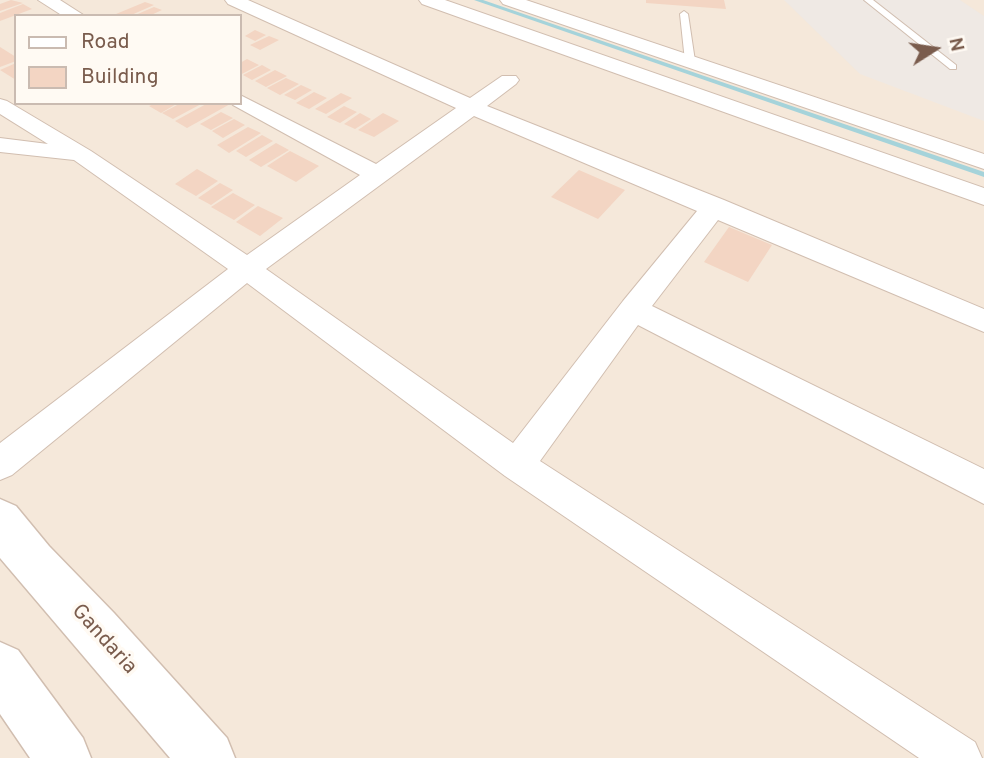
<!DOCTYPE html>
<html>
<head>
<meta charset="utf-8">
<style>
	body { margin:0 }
	#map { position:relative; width:984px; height:758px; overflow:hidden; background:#fdf6ec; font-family:Overpass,sans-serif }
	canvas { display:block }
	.legend { position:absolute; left:14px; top:14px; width:228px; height:91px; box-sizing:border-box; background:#fffaf3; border:2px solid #cabbb1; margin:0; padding:9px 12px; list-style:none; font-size:21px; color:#7a5c4d }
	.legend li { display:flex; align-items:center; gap:14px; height:35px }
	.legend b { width:35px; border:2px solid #cabbb1 }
	.north { position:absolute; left:900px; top:14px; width:70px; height:70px; -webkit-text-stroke:5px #fffaf3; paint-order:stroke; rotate:78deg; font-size:19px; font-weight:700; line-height:28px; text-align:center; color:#7a5c4d }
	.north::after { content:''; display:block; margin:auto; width:24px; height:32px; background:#7a5c4d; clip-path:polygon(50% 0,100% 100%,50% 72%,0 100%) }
</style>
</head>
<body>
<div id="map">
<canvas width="984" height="758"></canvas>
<ul class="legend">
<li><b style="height:9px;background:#fff"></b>Road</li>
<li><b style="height:19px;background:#f3d5c3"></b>Building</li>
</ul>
<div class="north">N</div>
</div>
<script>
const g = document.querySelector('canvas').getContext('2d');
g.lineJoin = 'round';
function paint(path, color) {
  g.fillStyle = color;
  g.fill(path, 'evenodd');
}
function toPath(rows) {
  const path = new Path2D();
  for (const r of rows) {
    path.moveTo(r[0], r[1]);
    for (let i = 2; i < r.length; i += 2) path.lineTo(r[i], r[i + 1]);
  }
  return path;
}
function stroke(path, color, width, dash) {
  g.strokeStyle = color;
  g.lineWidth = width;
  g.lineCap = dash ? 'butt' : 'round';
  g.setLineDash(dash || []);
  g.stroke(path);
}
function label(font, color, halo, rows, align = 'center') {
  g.font = font + ' Overpass,sans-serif';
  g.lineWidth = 7;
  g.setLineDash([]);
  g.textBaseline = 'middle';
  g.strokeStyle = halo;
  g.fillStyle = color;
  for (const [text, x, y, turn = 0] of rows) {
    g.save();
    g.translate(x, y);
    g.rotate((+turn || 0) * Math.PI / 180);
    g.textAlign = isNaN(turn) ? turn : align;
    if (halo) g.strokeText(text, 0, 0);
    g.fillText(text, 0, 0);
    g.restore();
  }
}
const residential = toPath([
	[0,0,984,0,984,758,0,758],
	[16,16,240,16,240,103,16,103]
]);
const industrial = toPath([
	[784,0,960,0,984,16,984,121,860,74]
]);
const stream = toPath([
	[474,0,483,0,984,172,984,177,474,0]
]);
const building = toPath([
	[11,0,23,3,0,11,0,4],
	[646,0,724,0,726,9,646,3],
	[145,2,154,5,129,16,116,14],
	[23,4,32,9,0,21,0,13],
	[154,7,162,10,149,16,133,16],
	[255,30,266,35,255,41,245,36],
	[269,36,279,40,260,50,250,45],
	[0,47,16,57,16,61,0,67],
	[247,59,259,65,240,75,240,63],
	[16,63,16,80,0,70],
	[262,65,271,70,252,80,243,75],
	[275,70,287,76,266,87,255,81],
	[286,78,299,84,280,95,267,88],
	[301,85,312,90,295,100,284,95],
	[314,92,327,98,309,109,296,103],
	[341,93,352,98,326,114,315,109],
	[156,103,178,103,161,113,149,106],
	[181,103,203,103,173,119,162,113],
	[208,103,232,103,187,128,175,121],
	[344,106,357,112,340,123,327,117],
	[221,112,233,118,211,130,200,124],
	[360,113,371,119,355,129,344,124],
	[383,113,399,121,374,137,358,130],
	[234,119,245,125,223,138,212,131],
	[248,127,261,133,229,153,217,145],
	[262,135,273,141,246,157,236,151],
	[276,143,289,150,261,167,249,160],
	[290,151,319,166,296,182,267,166],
	[197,169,218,181,196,196,175,184],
	[579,170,625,190,598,219,551,197],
	[220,183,233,190,211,205,198,198],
	[233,193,255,205,234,220,211,207],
	[258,206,283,218,260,236,236,222],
	[729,227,772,245,748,282,704,262]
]);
const service = toPath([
	[864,0,873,0,956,65,956,69,950,69,864,0],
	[684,11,688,14,695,61,690,64,685,61,680,14,684,11]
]);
const minor = toPath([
	[38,0,60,0,85,16,63,16,38,0],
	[225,0,248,0,470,98,502,76,516,76,519,80,516,84,487,106,724,200,984,309,984,332,718,220,652,306,984,469,984,504,638,325,540,461,975,742,982,758,919,758,505,476,247,283,12,475,0,480,0,443,228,269,74,160,0,152,0,138,48,144,0,114,0,99,7,101,91,151,247,255,360,175,233,105,231,103,240,103,240,95,376,164,456,108,228,4,225,0],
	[474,116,697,211,623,301,513,443,266,269,474,116],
	[419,0,445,0,984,188,984,205,422,4,419,0],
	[500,0,526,0,984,154,984,169,503,4,500,0]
]);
const tertiary = toPath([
	[0,499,16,506,49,546,114,613,227,738,235,758,170,758,0,558,0,499],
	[0,642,18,650,83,738,91,758,30,758,0,714,0,642]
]);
const nearStreetnames = [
	["Gandaria",103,640,48]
];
paint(residential, '#f5e8da');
paint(industrial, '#efe9e4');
paint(stream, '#a5d3da');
paint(building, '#f3d5c3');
stroke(service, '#d1beb0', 2);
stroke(minor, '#d1beb0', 2);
stroke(tertiary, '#d1beb0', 3);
paint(service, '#fff');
paint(minor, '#fff');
paint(tertiary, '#fff');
label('21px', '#7a5c4d', '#fffaf3', nearStreetnames);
</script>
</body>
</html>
